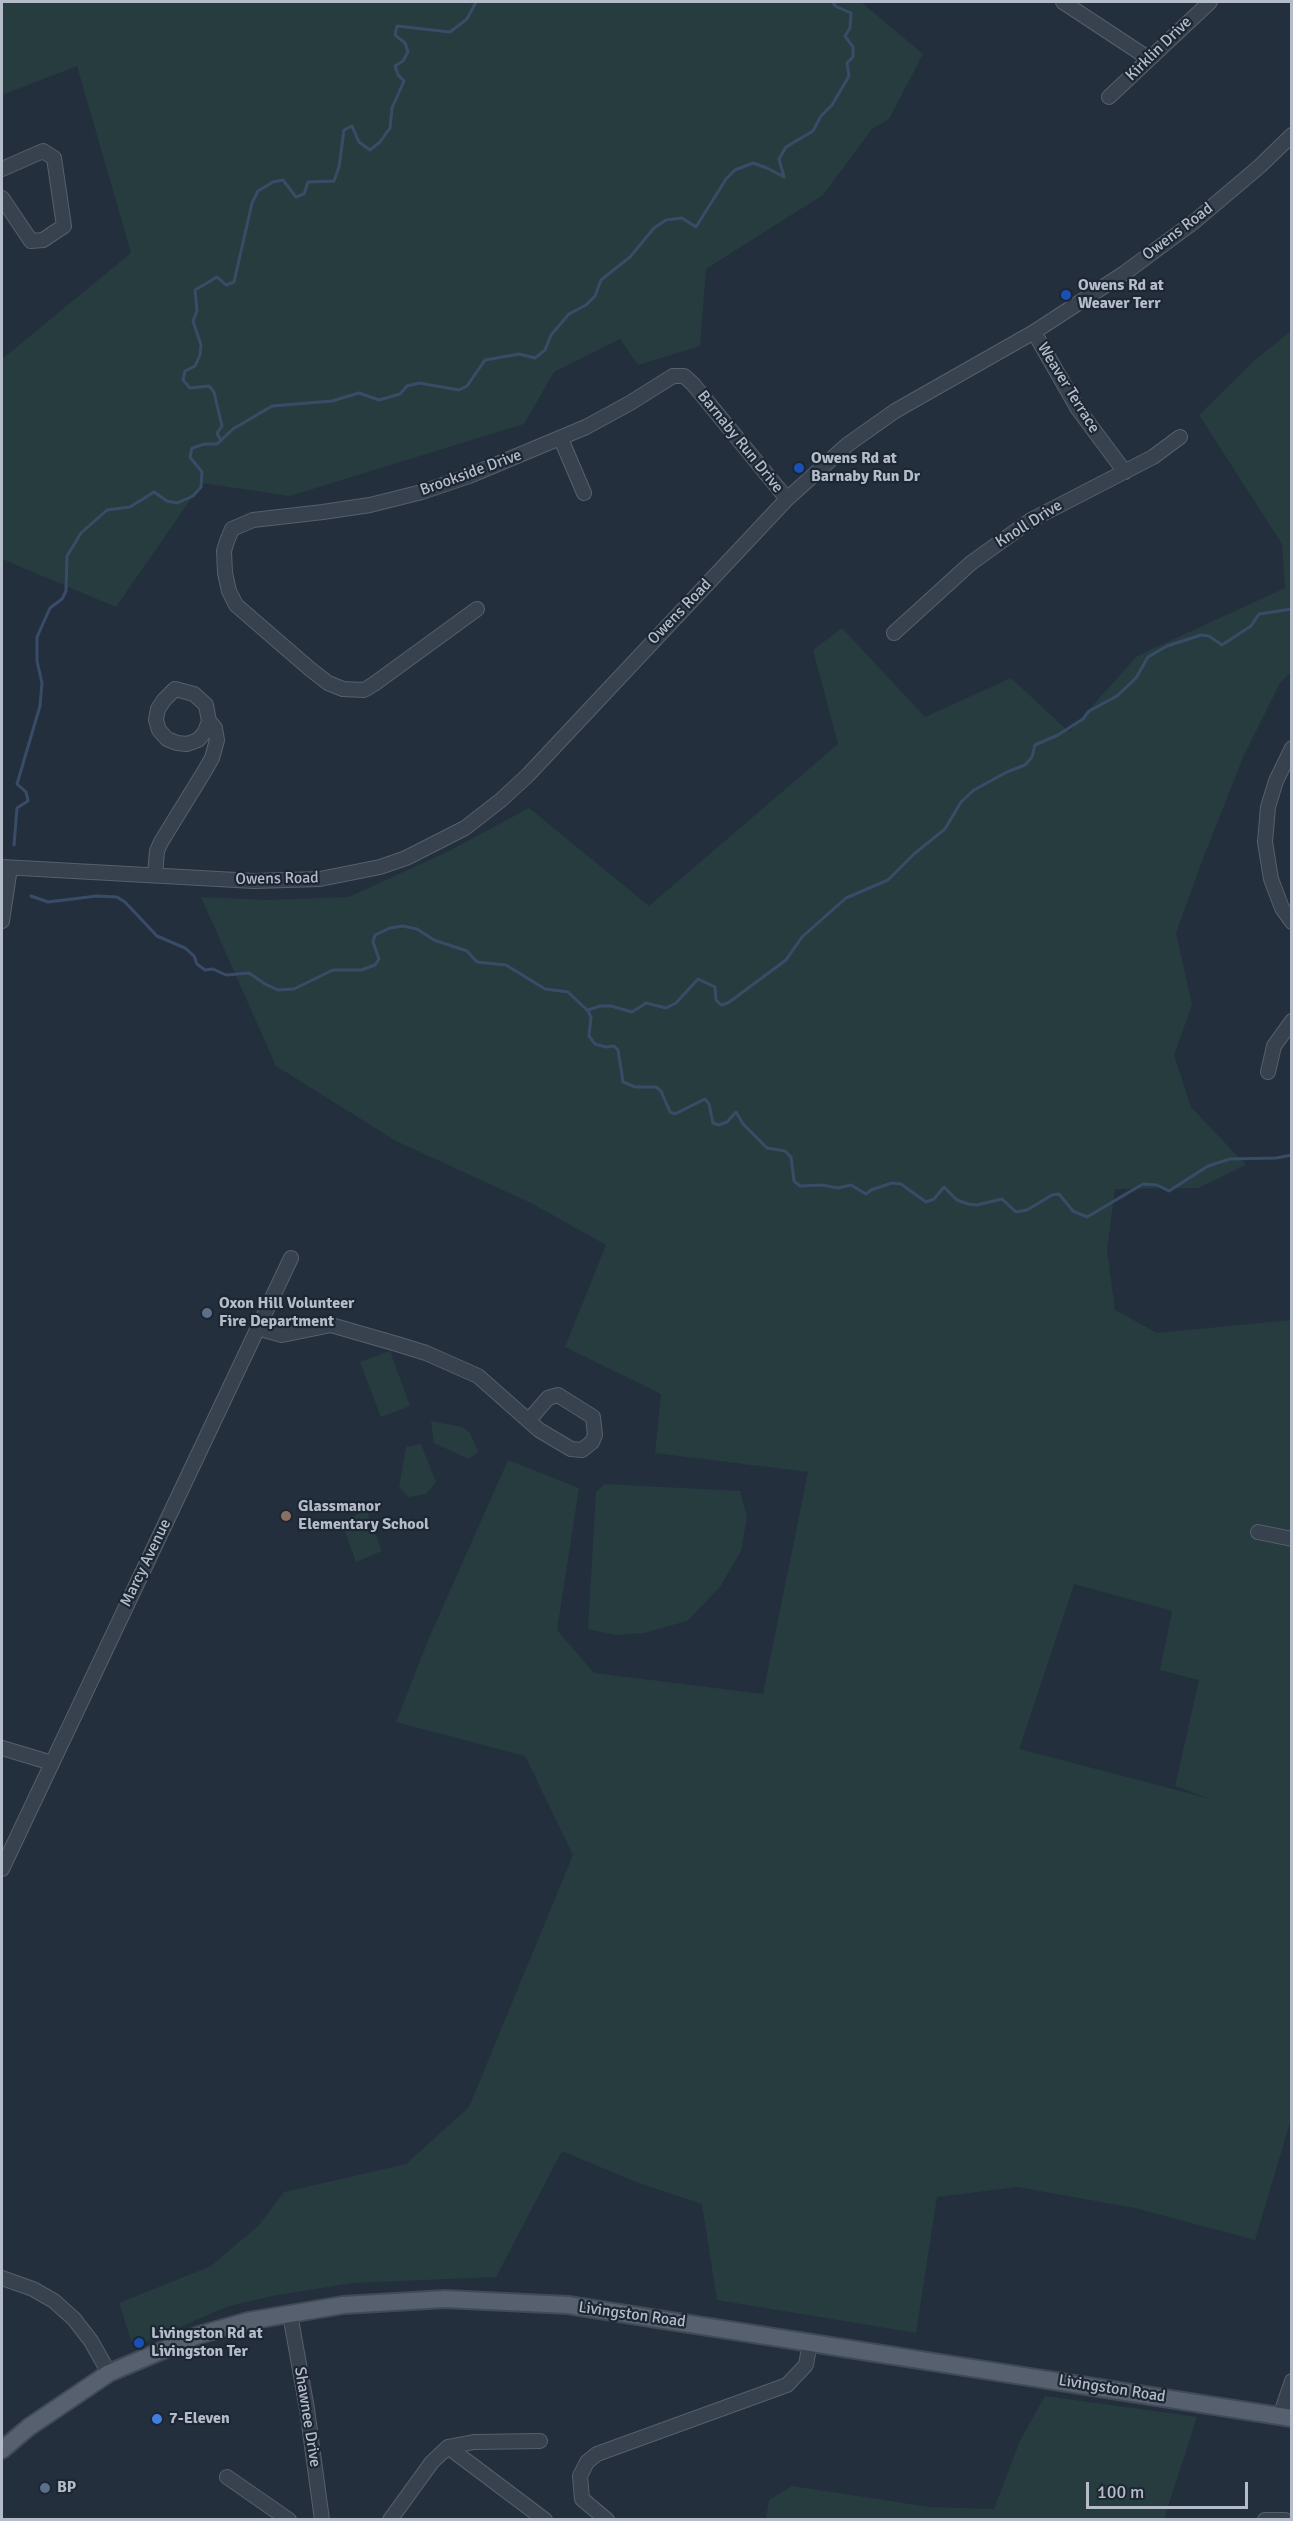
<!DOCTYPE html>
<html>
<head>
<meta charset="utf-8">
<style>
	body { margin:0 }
	#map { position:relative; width:1293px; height:2521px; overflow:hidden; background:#242f3e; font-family:Signika,sans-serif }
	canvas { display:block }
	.frame { position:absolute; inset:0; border:3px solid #b4bcc9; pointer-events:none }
	.scale { position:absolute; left:1086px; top:2482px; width:162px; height:27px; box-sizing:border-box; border:3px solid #b4bcc9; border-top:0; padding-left:8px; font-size:18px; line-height:21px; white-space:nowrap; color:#b4bcc9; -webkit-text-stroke:4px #1d2633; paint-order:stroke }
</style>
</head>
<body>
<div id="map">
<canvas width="1293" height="2521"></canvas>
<div class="frame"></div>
<div class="scale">100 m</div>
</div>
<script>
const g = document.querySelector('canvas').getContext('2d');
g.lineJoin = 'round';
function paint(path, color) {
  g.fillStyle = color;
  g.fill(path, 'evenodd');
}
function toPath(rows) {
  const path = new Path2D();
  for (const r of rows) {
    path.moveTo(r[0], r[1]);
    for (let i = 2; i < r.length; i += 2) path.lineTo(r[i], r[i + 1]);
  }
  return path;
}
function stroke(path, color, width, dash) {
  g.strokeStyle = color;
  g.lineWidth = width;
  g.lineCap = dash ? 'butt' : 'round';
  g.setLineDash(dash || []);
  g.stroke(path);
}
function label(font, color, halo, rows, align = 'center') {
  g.font = font + ' Signika,sans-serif';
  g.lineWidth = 4.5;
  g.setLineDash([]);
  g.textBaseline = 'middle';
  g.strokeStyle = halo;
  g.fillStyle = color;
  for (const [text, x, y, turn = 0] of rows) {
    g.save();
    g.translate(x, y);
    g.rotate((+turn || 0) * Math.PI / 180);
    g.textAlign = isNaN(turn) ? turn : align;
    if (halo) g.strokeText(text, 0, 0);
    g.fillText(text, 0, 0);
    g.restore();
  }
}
const green = toPath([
	[2,2,861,2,923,54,889,119,872,129,823,195,706,269,700,346,638,365,620,339,554,372,524,424,290,496,202,483,116,607,2,559,2,359,131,253,77,66,2,95],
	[1291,331,1291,672,1280,683,1244,755,1204,856,1176,933,1192,1005,1174,1055,1191,1107,1246,1165,1198,1188,1115,1189,1107,1250,1115,1310,1157,1333,1291,1320,1292,2116,1255,2240,1135,2208,1017,2187,937,2197,916,2333,717,2300,702,2204,636,2182,562,2151,496,2277,353,2283,277,2295,229,2306,133,2347,119,2303,211,2266,259,2225,284,2192,406,2164,469,2107,573,1855,525,1756,396,1722,429,1638,508,1460,579,1488,557,1630,594,1673,763,1694,808,1472,655,1453,661,1394,565,1347,606,1245,531,1203,396,1141,276,1066,201,897,267,900,349,897,451,850,529,808,649,906,838,744,813,650,842,628,925,717,1011,678,1069,732,1137,656,1285,588,1282,544,1199,415,1254,361],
	[1074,1584,1172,1611,1160,1670,1199,1680,1175,1786,1211,1799,1019,1749],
	[390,1351,410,1406,381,1417,360,1362],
	[431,1421,462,1427,470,1433,478,1452,469,1459,434,1443],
	[421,1444,436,1482,426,1494,408,1497,399,1487,406,1447],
	[605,1484,740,1491,747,1517,741,1551,720,1587,687,1621,644,1633,615,1635,588,1629,596,1492],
	[367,1511,382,1551,356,1562,341,1521],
	[1045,2396,1197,2417,1164,2519,766,2519,769,2500,792,2486,929,2507,994,2509,1019,2443]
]);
const stream = toPath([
	[221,441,217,433,222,426,214,392,209,386,190,388,183,380,185,371,195,366,200,355,201,345,193,321,197,311,195,290,217,277,226,285,234,282,252,203,258,191,273,182,283,180,296,197,304,194,308,182,334,181,339,167,344,130,352,126,359,142,370,150,380,142,390,128,392,108,404,81,398,75,395,66,403,61,408,52,405,43,395,35,397,26,450,32,467,19,476,2],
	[14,845,17,808,28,801,26,792,17,784,40,706,42,683,37,661,37,637,50,608,62,599,66,591,67,556,81,533,107,510,130,507,154,492,167,501,177,503,193,496,201,487,202,472,190,457,192,448,205,444,217,444,233,429,272,406,332,401,359,393,379,400,400,394,407,386,419,383,459,390,467,386,485,360,519,354,535,358,545,350,551,335,569,314,586,305,595,296,601,280,630,257,654,228,666,220,682,218,696,227,726,179,735,170,753,163,767,168,784,177,779,159,786,147,813,131,821,116,832,105,849,76,847,63,853,57,853,47,845,36,850,28,851,13,835,6,833,2],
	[31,896,48,902,97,896,117,897,125,902,157,936,185,948,194,956,197,964,205,970,213,969,226,975,249,973,265,984,278,990,294,989,333,970,361,970,375,965,379,959,373,942,375,935,390,928,403,926,417,929,434,940,467,951,477,962,506,965,545,989,568,992,588,1011,591,1017,589,1036,595,1044,606,1047,614,1046,618,1050,623,1082,635,1087,656,1087,661,1091,670,1112,675,1114,705,1099,709,1104,713,1123,719,1125,727,1122,736,1112,743,1124,767,1148,785,1151,791,1157,794,1181,800,1186,822,1185,838,1188,851,1185,866,1194,871,1190,892,1183,901,1184,926,1202,934,1199,944,1187,957,1200,968,1204,977,1205,1002,1199,1016,1212,1027,1210,1052,1195,1059,1194,1073,1211,1087,1217,1143,1184,1157,1185,1169,1191,1208,1166,1230,1159,1276,1158,1292,1155],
	[588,1010,600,1006,611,1006,632,1012,646,1003,666,1008,676,1003,698,979,715,987,716,1000,721,1005,728,1003,786,960,802,937,846,898,888,880,914,854,945,829,961,802,974,790,1007,772,1025,765,1032,757,1035,745,1058,735,1083,719,1089,711,1117,696,1136,678,1148,657,1167,646,1201,635,1209,636,1222,645,1251,626,1259,614,1292,609]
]);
const minor = toPath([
	[1063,2,1148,58],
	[1109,97,1210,2],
	[2,169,43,151,54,158,64,226,43,240,31,241,2,198],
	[1034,332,1078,409,1125,472],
	[561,439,584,493],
	[477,609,374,684,364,690,343,689,328,683,310,669,236,605,229,591,225,573,224,551,227,541,232,529,253,520,323,512,370,505,422,492,469,476,586,427,630,403,673,376,684,376,693,384,787,499],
	[894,633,971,563,1031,520,1153,457,1180,437],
	[1292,748,1276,781,1268,807,1265,842,1271,879,1282,908,1292,922],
	[2,867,254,881,320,879,380,867,406,858,465,828,501,800,528,775,787,499,847,445,895,411,1034,332,1126,272,1195,221,1260,166,1292,135],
	[155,875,157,851,161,842,204,772,212,758,217,740,215,728,209,721,206,705,194,694,175,689,164,700,158,709,156,720,159,730,167,739,177,743,187,744,198,740,205,732,209,721],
	[2,921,10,868],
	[1268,1072,1274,1046,1292,1021],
	[257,1328,282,1335,331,1325,397,1344,426,1353,478,1376,539,1430,571,1449,582,1450,592,1442,595,1435,593,1417,558,1395,548,1398,529,1420],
	[1258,1532,1292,1539],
	[2,1748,52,1763],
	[2,1869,291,1258],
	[2,2278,33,2289,54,2301,74,2319,91,2341,109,2373],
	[290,2314,307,2409,322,2520],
	[1280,2416,1292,2381],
	[448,2447,545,2520],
	[227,2477,289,2520],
	[390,2520,432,2462,448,2447,474,2442,540,2441],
	[607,2520,582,2499,580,2476,587,2462,597,2454,787,2385,806,2365,810,2342],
	[1265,2520,1285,2520]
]);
const major = toPath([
	[2,2450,29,2427,109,2373,199,2335,248,2321,343,2305,445,2299,568,2305,1292,2418]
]);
const markers = [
	[1066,295,6,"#1a4fb4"],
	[799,468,6,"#1a4fb4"],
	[207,1313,6,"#5c6f8a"],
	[286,1516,6,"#8d6e63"],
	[139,2343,6,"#1a4fb4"],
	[157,2419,6,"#3f7fe0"],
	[45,2488,6,"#5c6f8a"]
];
const streetNames = [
	["Kirklin Drive",1159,49,-44],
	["Owens Road",1178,232,-37],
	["Weaver Terrace",1068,388,58],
	["Barnaby Run Drive",740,442,51],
	["Brookside Drive",471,473,-20],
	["Knoll Drive",1029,524,-32],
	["Owens Road",680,612,-46],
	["Owens Road",277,879,-1],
	["Marcy Avenue",146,1563,-64],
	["Livingston Road",632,2315,8],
	["Livingston Road",1112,2389,9],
	["Shawnee Drive",307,2417,81]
];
const poiNames = [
	["Owens Rd at",1078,286],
	["Weaver Terr",1078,304],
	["Owens Rd at",811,459],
	["Barnaby Run Dr",811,477],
	["Oxon Hill Volunteer",219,1304],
	["Fire Department",219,1322],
	["Glassmanor",298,1507],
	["Elementary School",298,1525],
	["Livingston Rd at",151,2334],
	["Livingston Ter",151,2352],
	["7-Eleven",169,2419],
	["BP",57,2488]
];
paint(green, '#263c3f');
stroke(stream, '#394c67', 3);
stroke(minor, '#565f6c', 16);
stroke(major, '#414a57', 20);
stroke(minor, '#38414e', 14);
stroke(major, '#56606e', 16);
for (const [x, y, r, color] of markers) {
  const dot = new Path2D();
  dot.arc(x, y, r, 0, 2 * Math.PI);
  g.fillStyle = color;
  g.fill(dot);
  stroke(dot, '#1d2633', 2);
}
label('16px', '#b4bcc9', '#1d2633', streetNames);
label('bold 16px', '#b4bcc9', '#1d2633', poiNames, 'left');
</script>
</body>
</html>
